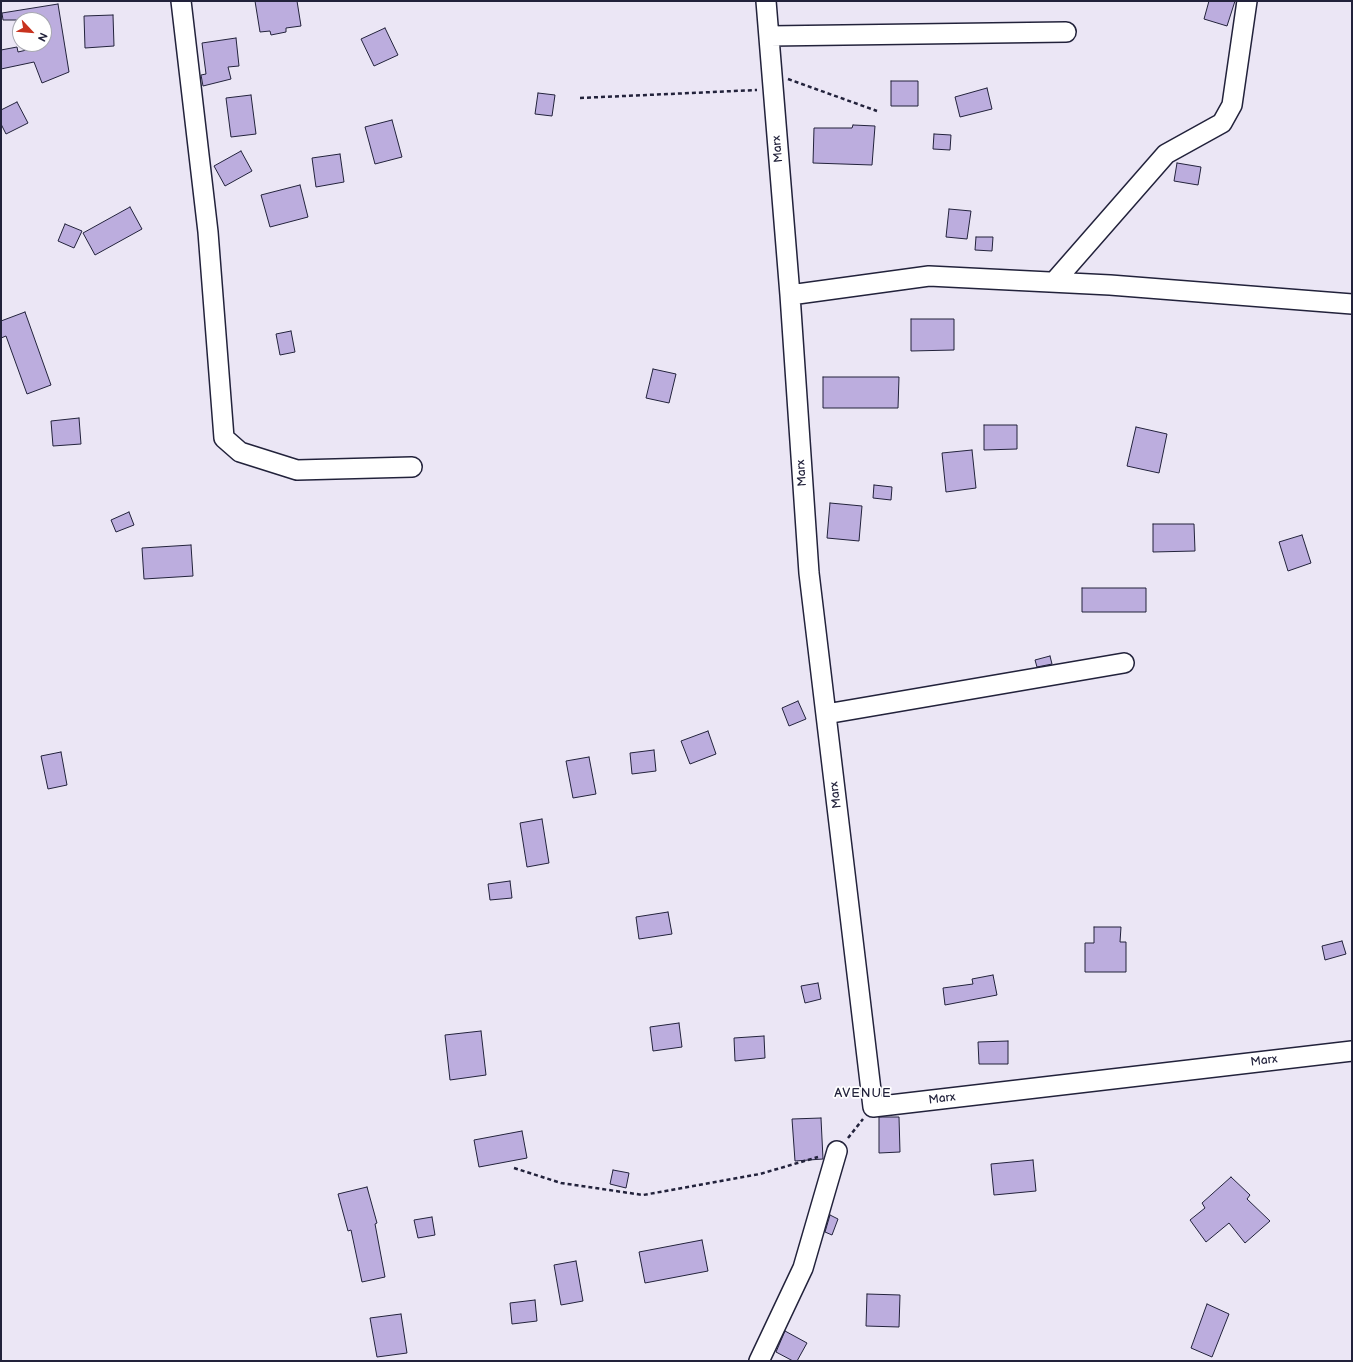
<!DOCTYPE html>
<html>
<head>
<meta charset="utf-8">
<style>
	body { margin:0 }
	#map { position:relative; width:1353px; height:1362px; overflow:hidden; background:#ebe6f5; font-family:"Balsamiq Sans",sans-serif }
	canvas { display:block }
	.frame { position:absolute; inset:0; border:2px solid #22223b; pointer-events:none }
	.north { position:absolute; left:12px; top:12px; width:40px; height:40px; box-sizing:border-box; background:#fff; border:1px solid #a7a7b1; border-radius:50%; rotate:116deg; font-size:11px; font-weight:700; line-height:16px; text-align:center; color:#22223b }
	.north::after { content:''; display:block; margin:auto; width:14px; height:18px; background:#c8321e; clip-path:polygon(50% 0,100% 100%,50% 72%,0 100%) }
</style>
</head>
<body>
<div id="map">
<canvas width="1353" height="1362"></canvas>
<div class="frame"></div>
<div class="north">N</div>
</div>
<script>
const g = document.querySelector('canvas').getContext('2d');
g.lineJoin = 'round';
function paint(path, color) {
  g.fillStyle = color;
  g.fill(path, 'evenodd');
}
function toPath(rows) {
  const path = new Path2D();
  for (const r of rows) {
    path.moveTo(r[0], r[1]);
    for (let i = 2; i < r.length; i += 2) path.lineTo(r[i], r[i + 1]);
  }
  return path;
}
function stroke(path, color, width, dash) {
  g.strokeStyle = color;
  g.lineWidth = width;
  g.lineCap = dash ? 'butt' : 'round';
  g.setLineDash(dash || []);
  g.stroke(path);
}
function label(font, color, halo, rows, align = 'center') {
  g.font = font + ' "Balsamiq Sans",sans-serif';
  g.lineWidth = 3.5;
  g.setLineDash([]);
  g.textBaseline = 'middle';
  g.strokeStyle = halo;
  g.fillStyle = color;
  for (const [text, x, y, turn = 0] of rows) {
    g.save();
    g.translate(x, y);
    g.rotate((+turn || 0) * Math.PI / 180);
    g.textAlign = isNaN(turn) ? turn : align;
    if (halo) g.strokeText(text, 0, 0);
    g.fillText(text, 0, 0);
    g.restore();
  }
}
const building = toPath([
	[255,1,297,1,301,26,286,28,286,32,271,35,270,31,260,32,255,1],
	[1209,1,1235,1,1227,26,1204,19,1209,1],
	[58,4,69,72,42,83,34,62,1,69,1,50,17,47,18,52,44,46,44,20,3,20,2,13,58,4],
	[113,15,114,46,85,48,84,16,113,15],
	[385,28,398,55,374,66,361,39,385,28],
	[236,38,239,66,228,67,231,79,203,86,201,75,206,74,202,43,236,38],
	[891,81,918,81,918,106,891,106,891,81],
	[987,88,992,109,960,117,955,97,987,88],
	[538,93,555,95,552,116,535,114,538,93],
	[251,95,256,134,231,137,226,98,251,95],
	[17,102,28,123,6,134,1,124,1,110,17,102],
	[392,120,402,157,375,164,365,127,392,120],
	[853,125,875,126,872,165,813,163,814,128,852,128,853,125],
	[934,134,951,135,950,150,933,149,934,134],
	[241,151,252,171,225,186,214,166,241,151],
	[340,154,344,182,316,187,312,158,340,154],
	[1177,163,1201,167,1198,185,1174,181,1177,163],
	[300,185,308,217,270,227,261,195,300,185],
	[130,207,142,229,95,255,83,233,130,207],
	[949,209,971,211,967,239,946,237,949,209],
	[65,224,82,231,74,248,58,241,65,224],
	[976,237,993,237,992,251,975,250,976,237],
	[25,312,51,385,27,394,6,336,1,338,1,321,25,312],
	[911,319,954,319,954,350,911,351,911,319],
	[291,331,295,352,280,355,276,334,291,331],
	[653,369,676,374,669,403,646,398,653,369],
	[823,377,899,377,898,408,823,408,823,377],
	[79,418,81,444,53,446,51,421,79,418],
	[984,425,1017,425,1017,449,984,450,984,425],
	[1136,427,1167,434,1159,473,1127,466,1136,427],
	[972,450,976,488,946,492,942,453,972,450],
	[874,485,892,487,891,500,873,498,874,485],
	[830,503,862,506,859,541,827,538,830,503],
	[129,512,134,525,116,532,111,520,129,512],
	[1153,524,1194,524,1195,551,1153,552,1153,524],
	[1302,535,1311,563,1288,571,1279,542,1302,535],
	[191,545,193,576,144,579,142,548,191,545],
	[1082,588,1146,588,1146,612,1082,612,1082,588],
	[1050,656,1052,664,1037,667,1035,660,1050,656],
	[798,701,806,719,789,726,782,708,798,701],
	[708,731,716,754,690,764,681,741,708,731],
	[654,750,656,771,632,774,630,753,654,750],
	[61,752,67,785,48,789,41,756,61,752],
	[589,757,596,794,573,798,566,761,589,757],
	[542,819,549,863,527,867,520,823,542,819],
	[510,881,512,898,490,900,488,884,510,881],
	[668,912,672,934,639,939,636,917,668,912],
	[1094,927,1121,927,1120,942,1126,942,1126,972,1085,972,1085,943,1094,943,1094,927],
	[1342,941,1346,954,1325,960,1322,946,1342,941],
	[993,975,997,995,945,1005,943,988,973,984,972,979,993,975],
	[818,983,821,999,805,1003,801,986,818,983],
	[679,1023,682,1047,653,1051,650,1027,679,1023],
	[481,1031,486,1075,450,1080,445,1035,481,1031],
	[764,1036,765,1058,735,1061,734,1038,764,1036],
	[1008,1041,1008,1064,979,1064,978,1042,1008,1041],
	[879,1117,899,1117,900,1152,879,1153,879,1117],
	[821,1118,823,1159,795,1161,792,1119,821,1118],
	[522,1131,527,1158,479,1167,474,1140,522,1131],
	[1033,1160,1036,1191,994,1195,991,1164,1033,1160],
	[613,1170,629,1173,626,1188,610,1184,613,1170],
	[1231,1177,1250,1195,1247,1199,1270,1221,1245,1243,1229,1223,1206,1242,1190,1220,1205,1208,1202,1203,1231,1177],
	[367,1187,377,1223,375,1224,385,1277,362,1282,351,1230,348,1231,338,1194,367,1187],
	[830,1215,838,1219,832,1235,825,1232,830,1215],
	[432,1217,435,1235,418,1238,414,1220,432,1217],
	[702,1240,708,1271,645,1283,639,1252,702,1240],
	[576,1261,583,1301,561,1305,554,1265,576,1261],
	[867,1294,900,1295,899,1327,866,1326,867,1294],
	[535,1300,537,1321,512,1324,510,1303,535,1300],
	[1207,1304,1229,1314,1212,1357,1191,1348,1207,1304],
	[401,1314,407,1353,377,1357,370,1318,401,1314],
	[785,1331,807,1343,797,1361,793,1361,776,1352,785,1331]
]);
const path = toPath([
	[788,79,877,111],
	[580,98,757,90],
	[848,1138,863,1119],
	[514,1168,561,1183,643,1195,760,1174,818,1157]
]);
const minor = toPath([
	[181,1,208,232,224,438,240,452,297,470,412,467],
	[766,1,790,295,809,573,873,1107,1352,1051],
	[770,36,1066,32],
	[1054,282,1166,154,1222,123,1232,105,1247,1],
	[790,295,929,276,1110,285,1352,304],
	[826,714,1124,663],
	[759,1361,803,1268,837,1151]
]);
const streetNames = [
	["Marx",778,149,-95],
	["Marx",802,473,-94],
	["Marx",836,795,-97],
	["Marx",1264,1061,-7],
	["Marx",942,1099,-7]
];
const neighbourhoodNames = [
	["AVENUE",863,1094]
];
paint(building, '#bcadde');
stroke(building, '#22223b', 1);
stroke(minor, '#22223b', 22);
stroke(path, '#22223b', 2.5, [4, 3]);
stroke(minor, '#fff', 19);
label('12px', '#22223b', '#fff', streetNames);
g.letterSpacing = '1px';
label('13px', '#22223b', '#fff', neighbourhoodNames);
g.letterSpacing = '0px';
</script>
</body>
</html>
